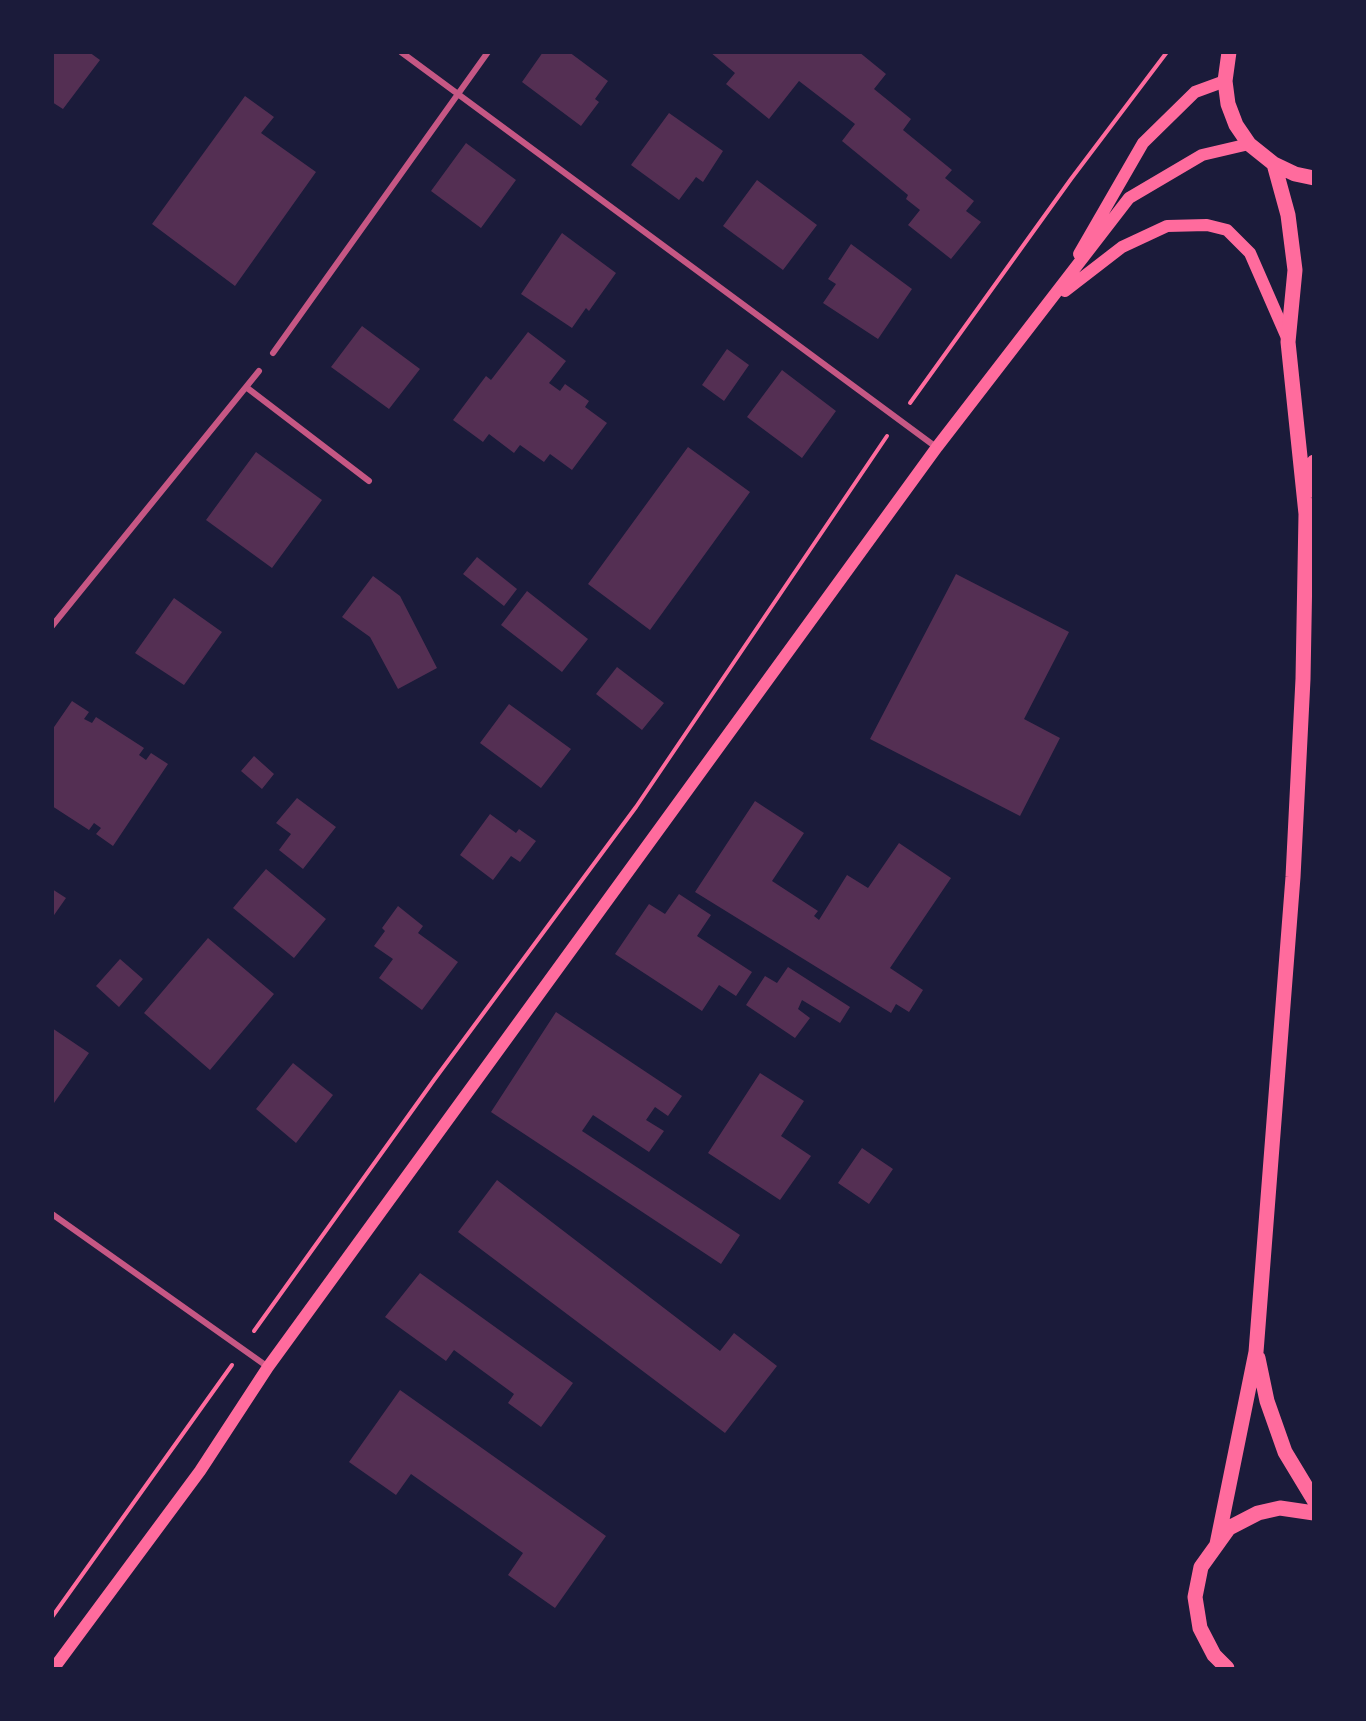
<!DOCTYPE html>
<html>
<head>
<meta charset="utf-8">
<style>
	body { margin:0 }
	#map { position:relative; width:1366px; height:1721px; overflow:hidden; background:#1b1b3a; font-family:"Exo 2",sans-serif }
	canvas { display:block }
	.frame { position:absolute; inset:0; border:54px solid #1b1b3a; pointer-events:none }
</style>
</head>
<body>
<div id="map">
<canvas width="1366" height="1721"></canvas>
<div class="frame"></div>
</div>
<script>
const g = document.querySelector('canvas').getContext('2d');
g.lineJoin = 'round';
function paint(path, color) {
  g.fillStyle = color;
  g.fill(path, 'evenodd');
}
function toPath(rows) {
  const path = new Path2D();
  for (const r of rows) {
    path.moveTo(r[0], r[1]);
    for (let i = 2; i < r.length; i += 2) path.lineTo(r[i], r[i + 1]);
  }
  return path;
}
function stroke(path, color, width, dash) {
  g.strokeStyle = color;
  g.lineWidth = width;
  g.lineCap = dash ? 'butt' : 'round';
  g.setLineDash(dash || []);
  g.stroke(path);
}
const building = toPath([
	[52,52,89,52,100,60,63,109,52,102],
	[543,52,569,52,608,81,595,99,599,102,581,126,522,82],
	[710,52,859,52,886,74,874,89,911,119,903,130,952,170,945,178,974,201,966,211,981,222,951,259,908,225,920,210,906,199,908,195,842,141,855,124,799,81,769,119,726,84,735,73],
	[245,96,274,117,261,133,316,172,235,286,152,224],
	[669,113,723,151,703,182,696,177,679,200,631,165],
	[466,143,516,180,481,228,431,191],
	[757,180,817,225,783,270,723,226],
	[562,233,616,273,589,311,586,308,572,328,521,294],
	[851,244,912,289,878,339,823,303,836,284,828,279],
	[362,326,420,369,389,409,331,367],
	[528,332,566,361,549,383,560,391,565,384,589,401,585,407,607,423,572,470,550,454,544,462,520,445,514,453,489,434,483,442,453,420,486,376,491,380],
	[727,349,749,365,724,401,702,385],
	[782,370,836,411,802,458,747,417],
	[688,447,750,492,650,630,588,584],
	[256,452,322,500,272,568,206,520],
	[477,557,517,589,504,606,463,574],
	[956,574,1069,632,1024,719,1060,738,1020,816,870,739],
	[373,576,400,596,437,668,398,689,370,637,342,617],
	[527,591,588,639,562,672,501,625],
	[174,598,222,632,184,685,135,653],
	[617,667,664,703,642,730,596,694],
	[72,701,89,712,84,719,92,723,96,717,144,748,139,755,146,760,151,753,168,764,113,846,96,834,101,828,94,823,89,830,52,806,52,730],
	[509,704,571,749,541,788,480,743],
	[254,756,274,774,262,789,241,771],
	[297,798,336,827,303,869,279,850,291,834,276,823],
	[755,801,804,833,772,881,818,911,814,916,819,920,847,875,868,888,899,843,951,878,890,968,923,990,909,1012,896,1004,891,1013,695,892],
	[490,814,516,833,519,829,536,841,520,862,511,856,493,880,460,855],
	[266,869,326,919,294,958,233,908],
	[52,889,66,898,52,918],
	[679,894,711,915,697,936,752,972,736,996,719,985,702,1011,615,954,649,904,665,914],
	[398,906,423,926,418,933,458,962,422,1010,379,978,393,959,374,946,385,931,382,928],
	[208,938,274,994,210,1070,144,1013],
	[120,959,143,979,119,1007,96,986],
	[788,967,850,1007,840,1023,802,1000,798,1009,810,1018,795,1038,746,1005,765,976,777,983],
	[556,1012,682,1096,668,1116,655,1107,646,1120,664,1131,649,1152,593,1115,582,1131,740,1235,721,1264,491,1112],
	[52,1028,89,1053,54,1103,52,1102],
	[293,1063,333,1095,296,1143,256,1109],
	[760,1073,804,1101,781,1136,811,1156,780,1200,708,1153],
	[862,1148,893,1169,869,1204,838,1183],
	[497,1180,720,1351,734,1333,777,1366,725,1433,458,1232],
	[420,1273,573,1383,541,1427,508,1403,514,1394,454,1350,446,1361,385,1317],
	[400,1390,606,1536,555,1608,508,1575,523,1553,411,1474,396,1495,349,1462]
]);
const path = toPath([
	[910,403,1071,179,1167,52],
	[254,1331,434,1080,636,807,887,436],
	[52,1617,232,1365]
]);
const minor = toPath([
	[401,52,936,447],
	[273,353,488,52],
	[246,387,369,481],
	[52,626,259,371],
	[52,1214,268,1367]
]);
const secondary = toPath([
	[1079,254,1143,143,1195,92,1225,81],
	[1065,291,1122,247,1167,226,1207,225,1227,230,1250,253,1288,340],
	[54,1668,200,1471,268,1367,937,447,1129,198,1202,155,1249,144]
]);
const primary = toPath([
	[1229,52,1225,81,1228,104,1236,125,1249,144,1274,164,1295,174,1314,178],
	[1310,490,1314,462],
	[1258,1358,1267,1401,1285,1452,1314,1500],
	[1217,1544,1256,1352,1293,877,1303,679,1306,514,1288,342,1295,270,1288,215,1274,164],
	[1227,1668,1214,1655,1200,1628,1195,1597,1201,1567,1229,1528,1258,1513,1280,1508,1314,1513]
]);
paint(building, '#542f53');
stroke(path, '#ff6b9d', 4);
stroke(minor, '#c65784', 6);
stroke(secondary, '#ff6b9d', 12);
stroke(primary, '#ff6b9d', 15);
</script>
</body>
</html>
